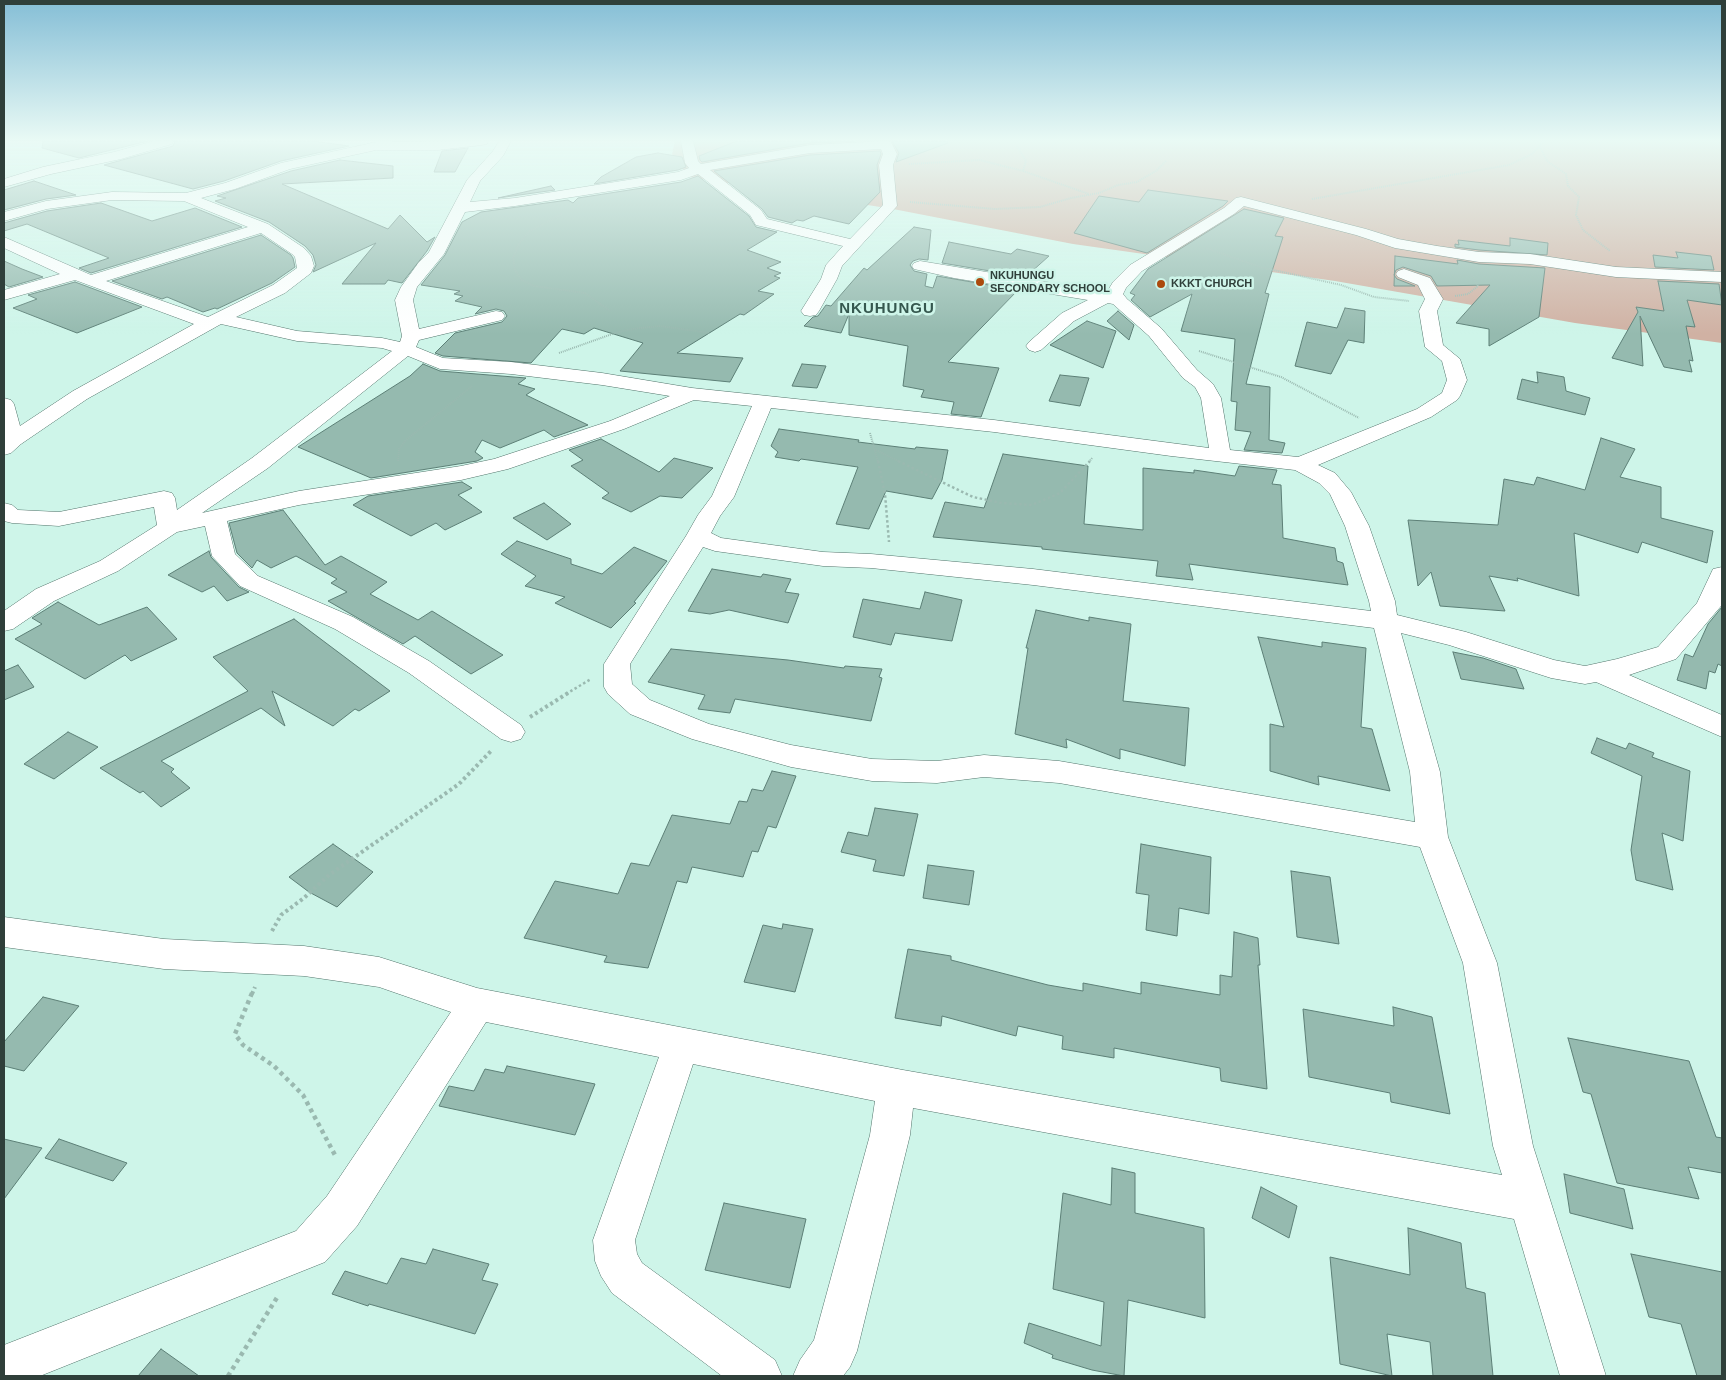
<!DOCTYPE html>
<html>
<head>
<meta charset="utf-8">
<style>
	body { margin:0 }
	#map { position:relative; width:1726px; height:1380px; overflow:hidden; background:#cef5e9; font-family:Helvetica,sans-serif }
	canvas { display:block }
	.frame { position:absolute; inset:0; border:5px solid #2f3f3a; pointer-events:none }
</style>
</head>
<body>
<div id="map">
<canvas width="1726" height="1380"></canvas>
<div class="frame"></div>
</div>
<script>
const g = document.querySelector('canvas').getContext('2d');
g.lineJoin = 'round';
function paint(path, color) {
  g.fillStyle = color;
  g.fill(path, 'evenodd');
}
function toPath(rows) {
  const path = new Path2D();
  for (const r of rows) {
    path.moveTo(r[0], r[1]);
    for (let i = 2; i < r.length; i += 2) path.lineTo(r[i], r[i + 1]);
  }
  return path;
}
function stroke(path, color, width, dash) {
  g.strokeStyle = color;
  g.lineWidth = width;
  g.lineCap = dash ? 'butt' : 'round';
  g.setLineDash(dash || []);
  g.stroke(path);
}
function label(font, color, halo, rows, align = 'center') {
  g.font = font + ' Helvetica,sans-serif';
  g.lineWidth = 5;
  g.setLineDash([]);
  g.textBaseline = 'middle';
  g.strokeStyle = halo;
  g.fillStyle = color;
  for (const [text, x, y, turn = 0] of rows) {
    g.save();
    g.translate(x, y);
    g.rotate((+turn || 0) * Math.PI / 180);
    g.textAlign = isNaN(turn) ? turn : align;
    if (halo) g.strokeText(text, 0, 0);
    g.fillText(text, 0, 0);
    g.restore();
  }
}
const green = toPath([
	[675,141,1722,141,1722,343,1575,323,1335,281,1073,244,893,209,689,177,672,154]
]);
const building = toPath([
	[43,141,148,141,79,158,42,148,43,141],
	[175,141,313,141,349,146,281,161,224,181,193,189,104,165,173,146,175,141],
	[737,141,855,141,810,143,702,162,700,160,699,156,737,141],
	[892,141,947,141,948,143,896,162,899,153,892,141],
	[468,148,455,172,434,172,442,151,468,148],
	[880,151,881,154,877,165,880,192,849,224,814,216,803,221,797,220,792,223,768,217,762,209,714,171,810,155,880,151],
	[658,153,682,157,686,167,678,170,594,184,601,177,636,157,658,153],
	[340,160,393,166,393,178,282,184,388,229,400,215,427,242,435,237,427,251,402,283,388,280,385,284,342,284,376,243,313,272,316,265,313,255,305,246,269,222,215,201,226,198,217,196,291,171,340,160],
	[698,176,749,216,756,227,777,232,747,250,781,262,767,268,781,273,774,276,780,278,758,291,774,294,744,315,740,314,677,353,743,358,730,382,620,371,643,343,594,328,584,334,562,329,531,363,443,356,435,353,455,333,502,322,507,316,504,311,496,309,475,314,482,307,455,301,463,296,454,294,460,291,421,285,445,255,462,222,481,212,568,200,573,203,578,198,681,182,698,176],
	[34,181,76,195,46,199,4,210,4,190,34,181],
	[551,186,555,190,498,198,551,186],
	[1148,190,1228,201,1223,206,1147,253,1074,233,1099,196,1139,202,1148,190],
	[101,203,152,221,195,208,242,227,91,273,79,268,109,258,27,224,4,231,4,223,47,211,101,203],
	[1244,209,1284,218,1275,236,1283,237,1265,293,1269,294,1246,384,1270,387,1269,440,1285,443,1282,453,1244,450,1251,432,1235,430,1237,402,1231,401,1235,339,1181,331,1192,294,1150,317,1131,300,1135,295,1130,293,1148,269,1244,209],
	[914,227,931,230,928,260,919,259,913,261,910,265,914,271,927,274,925,286,933,288,937,276,1018,290,948,362,999,368,981,417,951,414,954,402,921,397,924,390,903,386,908,346,849,335,849,314,841,333,804,326,813,317,818,316,826,305,831,306,864,268,867,270,914,227],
	[261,235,291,255,293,258,295,267,272,283,217,309,215,308,203,312,167,297,162,299,112,281,261,235],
	[1510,238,1548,243,1547,255,1479,250,1455,247,1455,244,1459,245,1458,240,1510,246,1510,238],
	[949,242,1011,254,1017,249,1049,256,1030,273,1035,274,1032,278,942,263,949,242],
	[1676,252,1711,256,1714,270,1655,267,1653,255,1678,258,1676,252],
	[1395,256,1458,264,1457,260,1479,264,1545,268,1539,317,1489,346,1489,329,1456,323,1490,285,1437,286,1431,276,1403,267,1396,270,1394,275,1397,279,1415,286,1394,286,1395,256],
	[4,261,22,269,43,277,9,287,4,284,4,261],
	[1658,281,1719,284,1722,305,1687,300,1695,327,1686,326,1693,361,1689,360,1692,372,1664,367,1640,316,1643,366,1612,358,1638,312,1636,307,1664,311,1658,281],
	[75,282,142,307,77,333,13,308,37,299,28,295,75,282],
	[1345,308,1365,311,1364,343,1348,340,1331,374,1295,366,1307,322,1337,328,1345,308],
	[1118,311,1134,325,1129,340,1107,321,1118,311],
	[1087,321,1116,331,1103,368,1050,345,1087,321],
	[423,364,440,371,526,378,518,384,535,389,526,395,588,425,554,437,544,430,500,448,482,440,475,452,483,458,477,461,371,478,298,447,410,376,423,364],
	[802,364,826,366,817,388,792,386,802,364],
	[1537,372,1564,377,1566,391,1590,398,1585,415,1517,399,1522,379,1538,383,1537,372],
	[1060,375,1089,378,1080,406,1049,401,1060,375],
	[779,429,859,440,858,442,915,449,916,447,948,450,942,480,932,499,886,491,869,529,836,524,858,467,801,459,799,461,775,457,778,452,771,446,779,429],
	[1601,438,1635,449,1620,477,1661,487,1661,518,1713,531,1707,563,1642,542,1638,553,1574,533,1579,596,1517,578,1518,581,1489,576,1505,611,1440,606,1431,572,1418,586,1408,520,1498,525,1504,479,1534,485,1537,477,1585,490,1601,438],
	[601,439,659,472,674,458,713,468,682,498,660,496,631,512,602,498,609,493,571,466,583,460,569,450,601,439],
	[1003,454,1088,466,1084,524,1143,530,1143,468,1194,473,1194,470,1235,476,1239,466,1277,470,1272,484,1281,485,1283,538,1335,548,1337,561,1343,563,1348,585,1189,564,1193,580,1156,576,1158,561,1042,549,1042,547,933,537,945,502,984,508,1003,454],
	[462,482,472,488,458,495,482,512,445,530,436,523,411,536,353,505,368,496,462,482],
	[544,503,571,524,547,540,513,518,544,503],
	[283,510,325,565,341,556,387,582,370,594,418,620,432,611,503,655,471,674,415,636,403,644,328,601,347,592,331,583,337,579,296,556,271,568,257,560,252,568,237,553,229,523,283,510],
	[517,541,571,559,571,564,602,574,634,547,667,561,634,602,636,603,611,628,555,603,565,597,525,586,536,576,501,554,517,541],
	[209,551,211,557,239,587,249,592,227,601,214,586,202,592,168,575,209,551],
	[712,569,761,577,763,574,791,579,785,592,799,594,788,623,729,610,710,614,688,611,712,569],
	[925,592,962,600,952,641,895,633,891,645,853,637,863,599,920,609,925,592],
	[58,602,99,625,147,607,177,639,131,661,125,655,85,679,15,639,42,624,32,618,58,602],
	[1722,607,1722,666,1718,664,1715,673,1709,671,1706,689,1677,680,1685,654,1693,657,1708,624,1722,607],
	[1036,610,1089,621,1089,617,1131,624,1123,701,1189,708,1185,766,1120,749,1120,759,1066,739,1067,748,1015,734,1028,648,1026,648,1036,610],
	[294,619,390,691,359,711,355,709,333,726,272,691,285,726,261,708,161,761,174,769,171,772,190,788,161,807,143,791,140,793,100,768,248,691,213,657,294,619],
	[1258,637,1322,647,1322,642,1366,648,1361,727,1372,729,1390,791,1318,776,1319,785,1270,771,1270,724,1284,727,1258,637],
	[671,649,788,660,844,668,845,666,882,669,879,677,882,678,871,721,735,699,730,713,698,709,705,695,648,682,671,649],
	[1453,652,1483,658,1516,669,1524,689,1461,679,1453,652],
	[18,665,34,687,4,700,4,671,18,665],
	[68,732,98,747,54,779,24,764,68,732],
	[1597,738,1626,749,1629,743,1654,753,1652,757,1690,771,1683,841,1662,833,1673,890,1636,880,1631,850,1642,776,1591,753,1597,738],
	[772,771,796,776,776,828,768,826,758,852,752,851,743,877,692,867,687,883,677,881,648,968,604,962,607,956,524,938,555,881,618,894,631,863,649,866,672,815,730,824,739,801,747,802,752,789,763,791,772,771],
	[875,808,918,814,904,876,873,871,876,860,841,852,848,832,868,836,875,808],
	[333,844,373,872,337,907,309,892,289,877,333,844],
	[1141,844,1211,857,1209,914,1179,908,1177,936,1146,930,1149,895,1136,893,1141,844],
	[928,865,974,871,969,905,923,898,928,865],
	[1291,871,1330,877,1339,944,1297,937,1291,871],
	[783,924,813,929,795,992,744,982,763,925,782,929,783,924],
	[1234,932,1258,938,1260,965,1258,965,1267,1089,1221,1081,1220,1068,1114,1048,1114,1058,1062,1049,1063,1036,1018,1026,1016,1036,942,1016,941,1026,895,1018,908,949,951,956,951,960,1048,985,1083,991,1083,983,1141,994,1141,982,1220,995,1220,975,1232,977,1234,932],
	[43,997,79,1006,24,1071,4,1066,4,1042,43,997],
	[1393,1007,1432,1017,1450,1114,1391,1102,1390,1093,1309,1077,1303,1009,1394,1026,1393,1007],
	[1568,1038,1689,1061,1716,1137,1722,1138,1722,1173,1688,1167,1699,1199,1617,1183,1591,1094,1583,1092,1568,1038],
	[507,1066,595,1084,575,1135,439,1106,449,1086,474,1091,485,1069,504,1073,507,1066],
	[4,1139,42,1148,4,1199,4,1139],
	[59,1139,127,1163,113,1181,45,1158,59,1139],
	[1112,1168,1135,1173,1135,1213,1204,1228,1205,1318,1128,1300,1124,1376,1092,1370,1052,1358,1053,1355,1024,1343,1029,1323,1101,1346,1104,1302,1053,1289,1063,1193,1111,1205,1112,1168],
	[1564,1174,1624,1189,1633,1229,1570,1213,1564,1174],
	[1261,1187,1297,1206,1289,1238,1252,1218,1261,1187],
	[724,1203,806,1219,790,1288,705,1270,724,1203],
	[1408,1228,1461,1243,1466,1288,1485,1293,1493,1376,1433,1376,1430,1342,1387,1334,1392,1376,1340,1364,1330,1257,1410,1275,1408,1228],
	[433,1249,489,1264,482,1280,498,1284,475,1334,369,1304,368,1306,332,1294,345,1271,387,1284,401,1258,426,1264,433,1249],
	[1631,1254,1722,1272,1722,1376,1697,1376,1681,1324,1649,1317,1631,1254],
	[161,1349,199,1376,138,1376,161,1349]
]);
const pathFar3 = toPath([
	[1017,146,1026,161,1023,171,1089,194],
	[1540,147,1547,161,1566,174,1568,186,1579,197,1576,215,1583,230,1610,251],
	[257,155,267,141],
	[176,157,252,157],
	[909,164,980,160,1023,171],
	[1312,199,1509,165,1532,154,1544,141],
	[910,202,995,209,1040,207,1071,198,1099,193,1118,185,1137,182,1156,171,1166,161],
	[562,214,530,231,520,242,513,258,515,270,522,280,534,286,585,293,610,311],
	[1206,248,1260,267,1341,285,1374,297,1409,301],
	[1455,296,1468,294,1478,286,1471,274],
	[1199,351,1281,377,1359,418],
	[559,353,615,333,633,329,660,326,709,333],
	[870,433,878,462],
	[876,450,900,462],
	[398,461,399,449,405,441,472,386],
	[1089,462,1092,458]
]);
const pathFar2 = toPath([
	[878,461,885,494,889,542],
	[898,461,973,497,1002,503,1032,505,1060,493,1090,461],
	[566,694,591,679]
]);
const pathFar1 = toPath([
	[530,717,568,693],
	[272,931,281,915,304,898,329,875,459,784,492,750],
	[252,994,255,987]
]);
const path = toPath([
	[252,993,235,1034,243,1045,274,1066,303,1095,336,1157],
	[228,1376,278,1296]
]);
const minor = toPath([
	[154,141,173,141,172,144,121,159,51,174,4,187,4,179,43,167,114,152,154,141],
	[488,141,487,144,482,145,438,150,376,150,290,169,235,189,201,198,268,224,304,248,311,256,314,266,311,273,285,293,236,317,297,331,382,338,400,342,402,336,395,300,401,287,419,262,429,252,467,180,493,151,499,141,511,141,503,156,480,181,470,202,515,198,678,172,689,168,685,163,681,141,693,141,698,161,701,164,810,145,886,141,891,142,897,154,893,165,897,206,842,266,837,279,819,311,816,315,810,316,804,315,801,311,821,279,826,265,843,246,756,225,750,215,698,174,681,180,515,206,465,212,444,254,417,287,413,300,419,329,496,311,502,312,505,316,502,320,419,340,416,347,443,358,511,362,602,373,692,388,994,420,1209,448,1201,398,1195,387,1183,378,1149,336,1113,304,1108,303,1074,321,1041,350,1035,352,1029,350,1026,346,1029,342,1062,313,1088,300,954,278,914,269,912,266,914,263,920,261,1107,292,1113,282,1130,265,1224,208,1236,198,1241,197,1366,229,1398,239,1437,246,1479,252,1530,254,1616,267,1722,272,1722,282,1616,277,1530,264,1479,262,1395,248,1356,235,1244,206,1234,214,1142,271,1126,288,1123,294,1127,299,1161,328,1197,370,1213,384,1221,398,1230,450,1298,457,1417,409,1442,393,1447,380,1442,361,1425,347,1419,311,1425,299,1418,285,1398,277,1396,274,1398,271,1404,269,1430,278,1443,299,1437,311,1443,345,1460,359,1467,380,1460,396,1457,400,1431,417,1318,465,1335,473,1351,492,1369,526,1395,601,1397,615,1466,632,1554,660,1585,666,1617,659,1658,647,1697,603,1713,569,1722,567,1721,606,1676,659,1629,675,1722,715,1722,737,1596,682,1585,684,1551,678,1449,645,1401,633,1440,772,1448,837,1497,963,1533,1146,1606,1376,1560,1376,1514,1219,913,1108,910,1135,857,1351,850,1367,843,1376,793,1376,800,1360,814,1340,870,1135,875,1101,693,1064,635,1240,637,1254,642,1263,775,1360,782,1376,722,1376,612,1293,601,1276,595,1261,593,1240,659,1057,486,1022,357,1226,325,1262,40,1376,4,1376,4,1345,296,1231,327,1196,451,1012,379,987,304,976,164,969,4,947,4,917,164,939,304,946,379,957,477,988,903,1070,1502,1175,1493,1146,1463,963,1420,847,1059,783,984,777,937,783,872,781,791,767,692,739,630,714,608,694,604,687,604,664,686,536,698,515,712,496,752,406,694,400,624,429,508,469,461,480,299,505,227,521,235,554,258,576,353,617,429,661,521,725,525,732,521,739,511,742,501,739,409,673,335,629,240,586,212,556,205,526,177,532,118,571,54,601,13,629,4,631,4,611,36,589,100,561,157,525,154,507,59,526,12,523,4,521,4,503,12,505,18,510,59,512,164,491,172,493,175,498,177,510,252,458,392,351,382,348,297,341,221,324,87,399,21,444,11,453,4,455,4,398,11,400,14,404,20,426,73,391,194,324,75,280,4,300,4,290,60,274,4,248,4,237,91,275,248,227,184,201,112,200,47,209,4,221,4,212,46,201,112,192,186,193,225,183,281,163,376,142,488,141],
	[881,149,883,154,879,165,883,205,850,239,767,219,761,210,710,170,810,153,881,149],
	[261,233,292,254,295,257,297,268,273,285,208,317,106,281,261,233],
	[408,356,440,369,511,374,602,385,670,396,610,421,494,459,461,466,299,491,202,513,268,468,408,356],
	[771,408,994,432,1171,456,1295,470,1319,483,1330,494,1345,526,1369,601,1371,611,1033,569,871,554,823,552,721,538,711,533,720,516,734,497,771,408],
	[703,547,715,551,823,566,871,568,1033,585,1374,628,1410,772,1415,822,1059,761,984,755,937,761,872,759,791,745,709,724,650,700,632,684,630,664,703,547]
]);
const markers = [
	[980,282,5,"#ac4a0d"],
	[1161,284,5,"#ac4a0d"]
];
const farPoinames = [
	["NKUHUNGU",990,276],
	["SECONDARY SCHOOL",990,289],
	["KKKT CHURCH",1171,284]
];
const farDistrictnames = [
	["NKUHUNGU",887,309]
];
paint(green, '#d0b1a3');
paint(building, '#95baaf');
stroke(building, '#5c7f76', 1);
stroke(minor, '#52746b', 1);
stroke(pathFar3, '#9ab9b0', 2, [1, 1]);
stroke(pathFar2, '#9ab9b0', 2.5, [2.5, 2.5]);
stroke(pathFar1, '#9ab9b0', 4, [3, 3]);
stroke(path, '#9ab9b0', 4.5, [4, 4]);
paint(minor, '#fff');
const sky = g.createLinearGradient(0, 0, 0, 334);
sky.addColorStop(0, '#85bed6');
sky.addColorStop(0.42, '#e9faf5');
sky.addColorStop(1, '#e9faf500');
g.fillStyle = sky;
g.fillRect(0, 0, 1726, 334);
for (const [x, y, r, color] of markers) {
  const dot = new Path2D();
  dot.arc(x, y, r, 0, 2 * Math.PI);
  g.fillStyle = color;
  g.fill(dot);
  stroke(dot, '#cef5e9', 2);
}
label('bold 11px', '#2f3f3a', '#cef5e9', farPoinames, 'left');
g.letterSpacing = '1px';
label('bold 15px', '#35574e', '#cef5e9', farDistrictnames);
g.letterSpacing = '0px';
</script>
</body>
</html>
